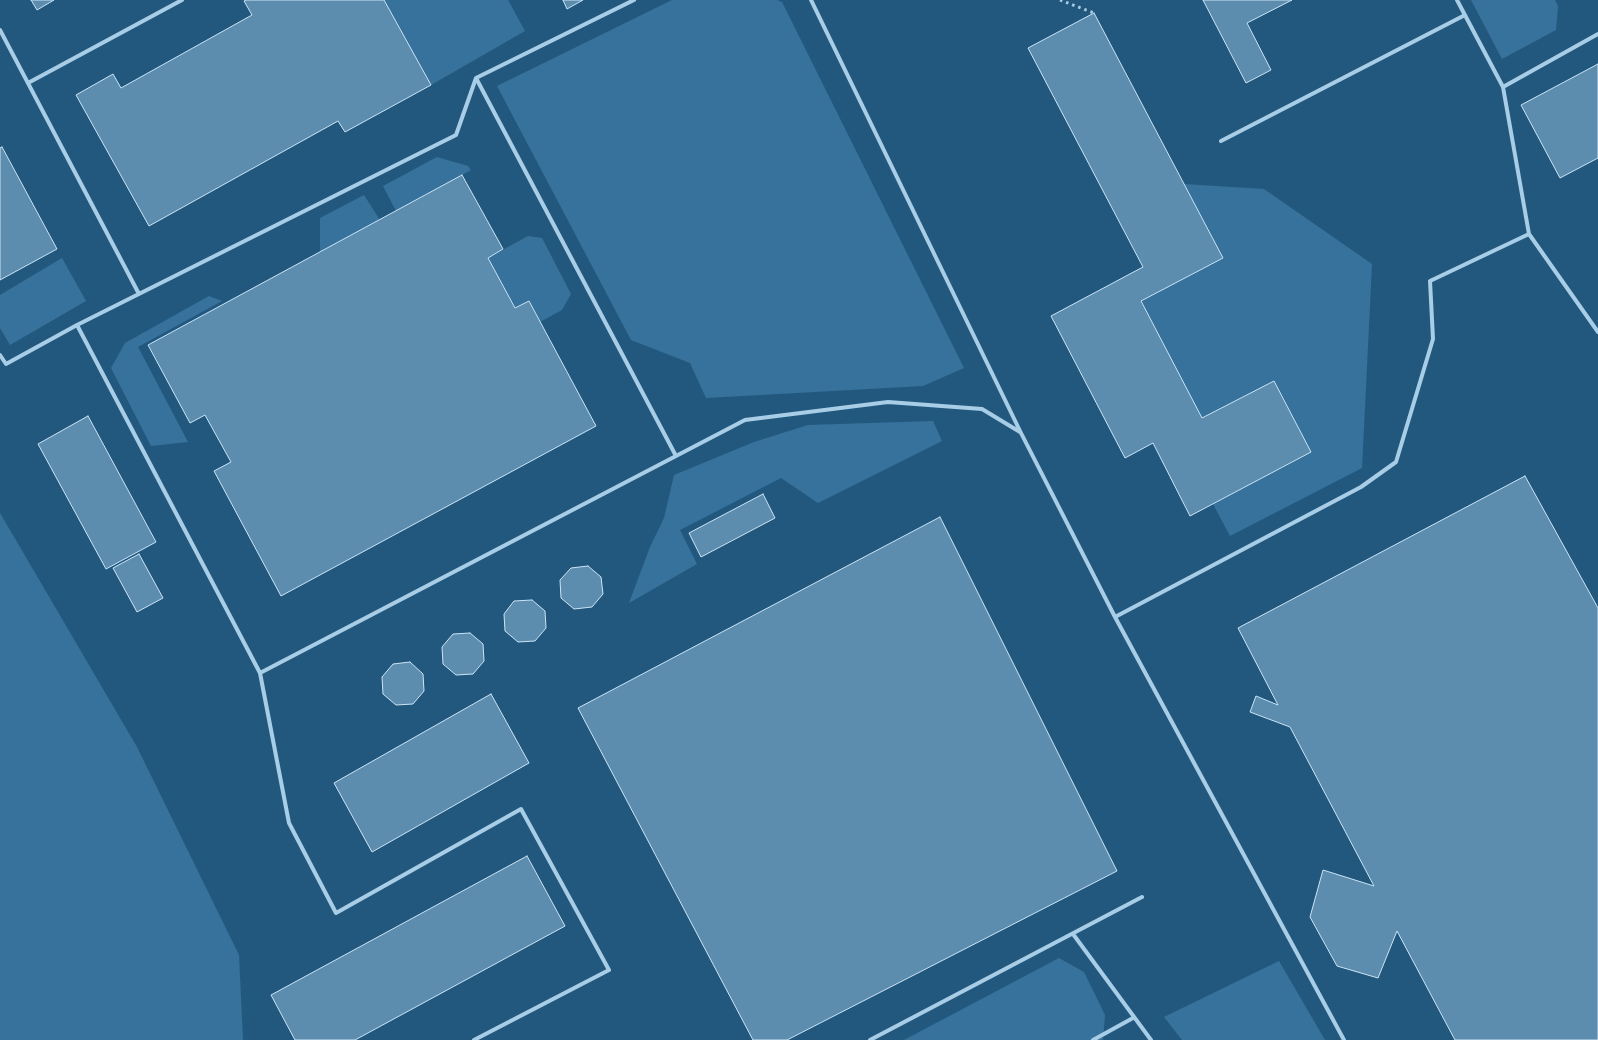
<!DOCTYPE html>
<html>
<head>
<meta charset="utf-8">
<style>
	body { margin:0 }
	canvas { display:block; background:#23587e }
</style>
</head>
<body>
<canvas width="1598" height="1040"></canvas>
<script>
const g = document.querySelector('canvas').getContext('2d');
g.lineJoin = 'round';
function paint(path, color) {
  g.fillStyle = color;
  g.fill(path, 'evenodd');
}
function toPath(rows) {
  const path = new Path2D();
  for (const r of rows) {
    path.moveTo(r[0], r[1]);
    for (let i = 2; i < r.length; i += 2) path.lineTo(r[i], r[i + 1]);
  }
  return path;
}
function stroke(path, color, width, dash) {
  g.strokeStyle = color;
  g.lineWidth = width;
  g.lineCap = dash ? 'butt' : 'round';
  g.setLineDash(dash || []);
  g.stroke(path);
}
const green = toPath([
	[384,0,508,0,525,31,431,85],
	[672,0,777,0,782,2,964,368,923,386,706,398,690,363,631,340,497,86],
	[1471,0,1555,0,1558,6,1556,30,1502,59],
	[437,157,468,166,471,170,396,211,383,186],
	[1184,184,1264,189,1372,264,1362,468,1230,536,1213,504,1311,452,1274,381,1202,418,1141,301,1223,258],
	[364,195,380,220,320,252,320,218],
	[528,236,542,238,571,294,562,310,540,322,529,301,515,308,488,258],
	[62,258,86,301,10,345,0,328,0,295],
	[209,296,222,301,138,347,188,442,151,446,111,368,125,343],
	[933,421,942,441,818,503,781,478,680,530,697,564,629,603,650,547,664,518,674,475,754,442,808,425],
	[0,513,137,747,239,955,243,1040,0,1040],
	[1059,958,1084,972,1105,1015,1103,1040,904,1040],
	[1279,961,1325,1040,1182,1040,1164,1017]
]);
const building = toPath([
	[31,0,54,0,37,10,31,0],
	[246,0,384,0,431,85,345,132,338,121,149,226,76,95,113,74,121,88,252,15,244,1,246,0],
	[563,0,583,0,567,9,563,0],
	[1203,0,1292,0,1247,23,1271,70,1246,83,1203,0],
	[1094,13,1223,258,1141,301,1202,418,1274,381,1311,452,1190,516,1153,443,1125,458,1051,316,1143,267,1028,48,1094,13],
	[1598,64,1598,158,1560,178,1521,105,1598,64],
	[2,147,57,249,0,280,0,148,2,147],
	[462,175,503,249,488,258,515,308,529,301,596,426,281,596,214,471,231,462,205,415,190,423,148,345,462,175],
	[88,416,156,542,106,569,38,444,88,416],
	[1525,476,1598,608,1598,1040,1455,1040,1397,931,1378,978,1337,966,1310,917,1323,870,1374,886,1290,727,1250,712,1256,696,1278,705,1238,628,1525,476],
	[763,494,775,518,701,557,689,533,763,494],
	[940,517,1117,871,787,1040,753,1040,578,708,940,517],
	[139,554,163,598,137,612,113,568,139,554],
	[588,566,601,577,603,594,592,607,574,609,561,598,560,580,571,568,588,566],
	[532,600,545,611,546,628,535,641,518,642,505,631,504,614,514,601,532,600],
	[470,633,483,644,484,661,473,674,456,675,443,664,442,647,453,634,470,633],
	[410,662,423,674,424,691,413,704,396,705,383,694,382,677,393,664,410,662],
	[491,694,529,763,372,852,334,783,491,694],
	[527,856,565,926,355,1040,295,1040,271,995,527,856]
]);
const path = toPath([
	[1060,0,1094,13]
]);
const service = toPath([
	[811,0,1021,433,1115,617,1344,1040],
	[1457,0,1503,87,1598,34],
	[0,30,139,294],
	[476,78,676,456],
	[28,83,182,0],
	[1221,141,1465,15],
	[1529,234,1598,332],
	[0,355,6,364,77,325],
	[1115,617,1361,487,1396,462,1433,339,1430,281,1529,234,1503,87],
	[260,673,745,420,888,402,982,409,1020,432],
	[1073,934,1151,1040],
	[474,1040,609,970,521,809,336,913,289,823,260,673,77,325,456,135,476,78,634,0],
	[870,1040,1142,897],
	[1093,1040,1133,1018]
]);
paint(green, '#36729c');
paint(building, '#5c8daf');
stroke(building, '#cbe4f5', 1);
stroke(path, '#a8cde6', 3, [2.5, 4]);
stroke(service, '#a8cde6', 4);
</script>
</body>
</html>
